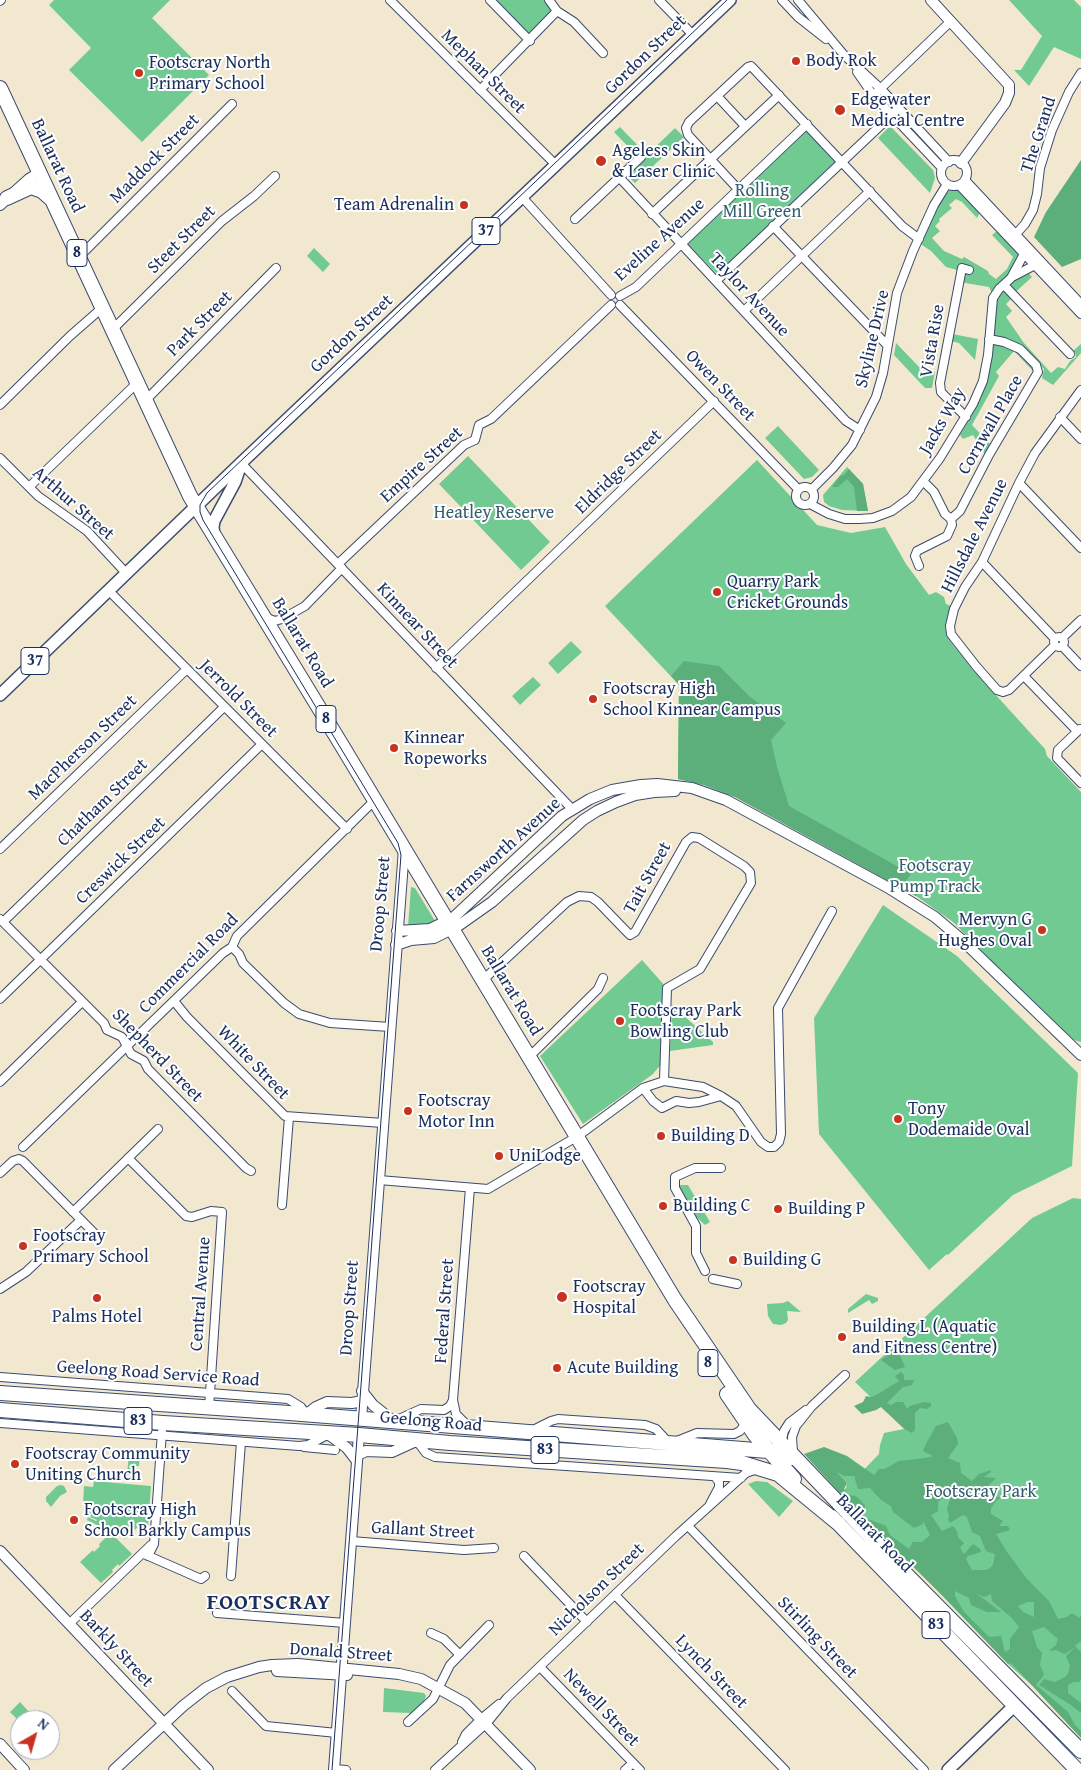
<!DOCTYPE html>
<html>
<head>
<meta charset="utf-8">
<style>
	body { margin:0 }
	#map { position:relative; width:1081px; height:1770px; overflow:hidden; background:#f2e8d0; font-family:"Gentium Book Plus",serif }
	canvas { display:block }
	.north { position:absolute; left:10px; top:1710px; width:50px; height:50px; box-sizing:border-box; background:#fff; border:1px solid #a4acbf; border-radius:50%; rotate:38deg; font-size:14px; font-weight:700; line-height:20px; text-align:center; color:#1b2f5e }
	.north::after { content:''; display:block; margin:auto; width:18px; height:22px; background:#c8321e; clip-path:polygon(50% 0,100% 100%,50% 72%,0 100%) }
</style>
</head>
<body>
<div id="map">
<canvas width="1081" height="1770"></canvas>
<div class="north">N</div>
</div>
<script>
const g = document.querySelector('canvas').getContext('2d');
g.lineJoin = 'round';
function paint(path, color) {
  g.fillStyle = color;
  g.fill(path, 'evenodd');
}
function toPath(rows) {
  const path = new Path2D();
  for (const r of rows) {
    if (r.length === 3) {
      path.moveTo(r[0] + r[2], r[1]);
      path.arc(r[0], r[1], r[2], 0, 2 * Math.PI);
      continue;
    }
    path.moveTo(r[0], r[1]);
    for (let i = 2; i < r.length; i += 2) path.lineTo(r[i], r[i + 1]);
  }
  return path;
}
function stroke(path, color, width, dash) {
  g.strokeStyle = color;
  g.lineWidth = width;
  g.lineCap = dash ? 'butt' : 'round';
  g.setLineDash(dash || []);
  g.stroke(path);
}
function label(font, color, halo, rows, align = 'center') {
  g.font = font + ' "Gentium Book Plus",serif';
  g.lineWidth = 4;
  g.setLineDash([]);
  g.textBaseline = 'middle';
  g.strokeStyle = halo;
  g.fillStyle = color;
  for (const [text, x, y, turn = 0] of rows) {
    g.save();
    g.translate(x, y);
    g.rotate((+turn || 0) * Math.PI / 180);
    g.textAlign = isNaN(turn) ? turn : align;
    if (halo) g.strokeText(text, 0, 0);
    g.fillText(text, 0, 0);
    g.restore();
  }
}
const green = toPath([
	[54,0,170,0,152,18,209,75,142,142,69,70,91,48,49,5],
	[495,0,545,0,550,5,552,12,548,17,546,16,533,33,528,33],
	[1009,0,1074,0,1081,7,1081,59,1054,47,1029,86,1014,70,1021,70,1042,36],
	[890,126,933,170,935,178,930,193,878,138],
	[620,127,647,155,675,128,684,137,635,183,626,174,641,160,614,132],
	[807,129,837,160,717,274,687,243],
	[955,189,959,190,980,212,977,218,962,202,956,199,949,205,952,208,939,219,940,221,935,226,940,231,932,238,944,251,962,259,964,257,988,271,989,274,996,279,1007,269,1013,257,992,235,997,231,1000,233,1020,254,1018,263,992,293,989,287,965,283,956,277,957,270,946,267,931,251,919,243,941,198,949,191],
	[314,248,330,264,323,272,307,256],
	[1027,271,1032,277,1010,297,1011,299,1006,304,1012,311,1006,317,1024,343,1051,373,1058,367,1065,369,1070,361,1076,357,1075,352,1072,352,1081,344,1081,353,1053,385,1042,378,1044,369,1023,346,1009,340,992,337,996,299,999,294,1015,278],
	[952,334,978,339,975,360,959,343,951,341],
	[896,343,921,369,935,372,932,388,925,388,894,355],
	[993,343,1000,343,1020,352,1034,369,1034,372,1014,351,996,372,999,376,972,425,990,444,985,454,973,435,963,439,960,435,980,400,988,378],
	[778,426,819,470,812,477,804,479,765,438],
	[468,456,550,542,521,570,439,484],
	[757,460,817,525,851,533,885,527,906,564,929,595,936,592,944,597,946,604,951,606,945,628,950,641,974,671,1045,749,1047,756,1081,792,1081,1042,1074,1040,1063,1033,953,922,916,896,735,797,704,785,678,779,679,685,605,606],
	[847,467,863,484,868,511,842,510,829,506,824,502,823,495],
	[571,641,582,652,558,674,548,663],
	[533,677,541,685,520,705,512,696],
	[411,887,415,888,435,921,432,923,408,926],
	[883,905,957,956,1078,1073,1072,1166,1013,1195,948,1255,947,1254,929,1270,819,1134,814,1018],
	[642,960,665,986,662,1063,653,1074,583,1124,540,1056],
	[672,1005,713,1042,713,1045,670,1051],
	[676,1185,688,1185,710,1222,705,1225,694,1215],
	[1073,1198,1081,1199,1081,1738,1034,1687,1008,1664,869,1520,862,1517,842,1492,846,1488,847,1483,835,1470,854,1476,855,1479,879,1454,880,1445,884,1433,904,1429,855,1382,1032,1218],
	[866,1294,878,1298,878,1301,872,1304,869,1300,848,1313,848,1309],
	[788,1301,801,1312,787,1311,788,1320,786,1323,781,1325,773,1324,768,1316,767,1304,783,1303],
	[129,1453,140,1454,139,1466,134,1466,133,1471,136,1472,135,1476,127,1475],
	[94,1481,151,1486,148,1526,141,1524,125,1539,114,1527,109,1531,87,1520,88,1517,96,1521,97,1520,90,1517,89,1512,83,1504,84,1486,93,1487],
	[756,1481,767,1482,793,1501,779,1517,748,1484],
	[61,1485,64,1486,67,1492,60,1496,51,1507,46,1501,46,1497,57,1486],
	[111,1533,132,1554,119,1566,118,1564,112,1570,113,1572,101,1583,80,1562,93,1550,94,1552,100,1546,99,1544],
	[384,1688,424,1693,426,1696,424,1701,411,1713,383,1712],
	[20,1702,31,1714,25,1720,20,1720,20,1722,10,1712]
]);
const forest = toPath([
	[1081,160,1081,259,1062,267,1034,237,1046,212],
	[849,469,863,484,868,511,857,511,854,487,847,479,838,487,832,487,840,476,844,475],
	[684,661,719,666,749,696,786,723,771,740,777,767,789,806,911,874,905,882,920,891,916,896,735,797,704,785,678,779,679,685,671,676],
	[897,1349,905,1367,895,1370,881,1360],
	[901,1372,904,1375,904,1380,914,1380,912,1385,903,1387,887,1403,891,1405,896,1402,903,1402,907,1409,910,1406,924,1402,931,1403,931,1406,927,1409,920,1408,915,1413,915,1430,912,1433,906,1430,881,1407,876,1410,862,1414,854,1406,863,1402,866,1396,871,1397,878,1394,899,1381,895,1376],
	[948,1422,957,1438,958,1444,948,1458,960,1463,961,1473,972,1481,979,1474,991,1470,991,1472,984,1477,996,1478,986,1488,990,1491,997,1486,990,1494,996,1497,1002,1497,997,1500,991,1508,991,1514,1003,1521,999,1526,1008,1526,1010,1530,996,1534,1007,1552,1027,1579,1049,1601,1058,1619,1067,1617,1072,1613,1079,1618,1081,1616,1081,1641,1075,1646,1081,1652,1081,1680,1079,1682,1073,1682,1068,1685,1068,1693,1081,1703,1081,1713,1071,1705,1039,1685,1044,1679,1055,1682,1065,1677,1068,1674,1070,1666,1066,1656,1075,1647,1065,1654,1056,1650,1049,1651,1056,1645,1058,1639,1044,1627,1032,1631,1037,1647,1042,1653,1040,1665,1044,1675,1036,1685,1068,1712,1075,1725,1081,1731,1081,1738,1011,1663,1008,1664,943,1596,862,1517,804,1454,824,1447,847,1456,874,1475,879,1469,885,1469,899,1461,926,1458,933,1456,923,1451,927,1442,936,1426],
	[837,1472,844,1476,854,1476,858,1489,870,1488,881,1500,891,1506,893,1512,914,1528,923,1524,923,1521,930,1535,922,1542,913,1542,909,1549,890,1535,886,1526,863,1517,865,1505,856,1496,849,1495,844,1489,847,1483],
	[948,1493,950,1499,947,1509,949,1515,948,1519,950,1523,963,1515,967,1517,972,1532,980,1536,986,1551,995,1554,993,1565,990,1568,986,1570,972,1570,966,1559,968,1556,981,1552,980,1549,973,1544,964,1554,960,1548,964,1543,958,1537,957,1531,953,1526,942,1531,931,1515,938,1511,938,1502],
	[955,1591,969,1598,971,1605,987,1612,1001,1612,976,1593,984,1597,991,1594,992,1601,1012,1618,1019,1627,1010,1639,1010,1649,1005,1652,1001,1636,989,1637,964,1612,955,1596],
	[1027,1602,1034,1602,1034,1617,1023,1612,1018,1606]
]);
const street = toPath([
	[390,0,556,165],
	[490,0,530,41],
	[549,0,557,11,574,22,603,53],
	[659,0,693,35],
	[782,0,798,17,826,39],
	[798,0,844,55,881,89,949,162],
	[0,1,1,0],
	[857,72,873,95,942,168],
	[480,90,557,11],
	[877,92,951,21],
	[717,96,745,126],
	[954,173,13],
	[619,177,846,421,860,430],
	[965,180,1081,304],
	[959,185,1081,314],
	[738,189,688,135,686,128,689,122,748,67,751,66,902,226,919,239],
	[522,197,611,295],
	[652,214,779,95],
	[575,219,641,157],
	[773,226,887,345],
	[1016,234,1025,224,1033,210,1037,194,1040,168,1052,130,1069,92,1081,73],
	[79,257,232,104],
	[1014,276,1035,265],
	[716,281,899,108],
	[1004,285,1070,354],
	[620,296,636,287,807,124],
	[620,305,798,489],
	[744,311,870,191],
	[112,330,222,221,254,196,275,176],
	[145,401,276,268],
	[0,405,70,336,102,308],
	[966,417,941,392,940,383,962,268,969,270],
	[1060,417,1081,439],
	[0,458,38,496,87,531,126,573],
	[241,463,572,809],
	[1019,483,1081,548],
	[805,496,9],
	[29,487,137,383],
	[812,489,833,468,852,445,876,397,883,373,897,293,913,251,934,205,947,184],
	[810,504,829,514,845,519,860,519,873,518,892,511,911,497,940,458,973,404,983,381,988,355,993,298,999,289,1011,278,1024,254],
	[951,519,960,511,989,455,1038,372,1036,365,1020,349,1004,342,989,339],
	[982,562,1055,639],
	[338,564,464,445,475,440,479,425,491,419,611,305],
	[919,566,915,556,917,551,947,536,952,525,951,519,945,514,934,492,924,482],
	[108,590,347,829],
	[264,617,275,621,282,619,305,606,342,568],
	[1059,642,5],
	[1062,638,1081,620],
	[1055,645,1009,690,1003,692,997,690,976,666,951,634,950,626,954,609,965,587,982,562,1019,483,1035,453,1081,390],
	[1062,646,1081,666],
	[436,668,714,401],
	[1024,676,1077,731],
	[1080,729,1058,750,1057,758,1081,783],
	[0,849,187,669],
	[0,919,104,1023,107,1030,122,1037,131,1054,144,1061,148,1069,246,1168,251,1171],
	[3,922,224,707],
	[232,947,239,954,243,963,284,1003,299,1014,330,1023,390,1027],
	[483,980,567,902,579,896,591,897,598,902,626,931,630,935,635,932,686,842,692,837,699,838,744,866,750,872,751,883,700,969,667,988,664,1081],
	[0,999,262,744],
	[174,1001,187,1017,285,1116,383,1123],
	[529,1057,598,989,603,978],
	[0,1082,82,1002],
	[643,1088,653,1101,662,1108,676,1101,689,1103,699,1102,721,1096],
	[23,1147,223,953,232,947,237,936,375,800],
	[128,1158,186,1216,192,1217,211,1211,222,1212,209,1408],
	[0,1173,13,1161,19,1159,23,1161,99,1238],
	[379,1180,488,1189,578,1136,643,1088,664,1081,703,1087,721,1096,736,1106,761,1142,768,1147,774,1147,779,1142,781,1134,778,1008,832,911],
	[282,1205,289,1117],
	[73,1212,158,1129],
	[705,1271,696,1253,696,1226,675,1188,675,1177,695,1168,721,1168],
	[713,1279,737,1284],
	[0,1289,26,1272,81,1220],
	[0,1377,288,1399,301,1407,306,1415],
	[397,1420,421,1409,444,1410,450,1406,453,1400],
	[0,1423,299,1446,308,1445,327,1435],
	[467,1425,456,1414,453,1400,470,1188],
	[533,1430,551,1421,558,1419,645,1425,656,1429,669,1443],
	[417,1441,426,1453,435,1457,741,1478],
	[677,1441,697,1433,734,1434,740,1431,746,1423],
	[781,1443,784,1431,789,1423,806,1410],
	[304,1447,335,1450],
	[793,1452,792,1437,796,1426,812,1406,845,1375],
	[710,1504,719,1487,719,1482,715,1477],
	[688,1526,924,1770],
	[351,1541,464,1550,494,1548],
	[144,1554,201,1579,205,1576],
	[148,1556,154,1544,162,1432],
	[524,1556,587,1622],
	[231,1576,241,1442],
	[615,1595,785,1770],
	[217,1613,345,1623],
	[69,1624,151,1545],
	[431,1633,444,1639,460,1655],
	[540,1667,640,1770],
	[232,1691,266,1726,337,1733],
	[481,1719,499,1704],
	[408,1722,433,1699,450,1665,489,1625],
	[486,1724,507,1698,676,1536,746,1473,757,1469],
	[462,1742,466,1734,477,1723],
	[334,1769,346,1770],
	[435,1770,481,1728],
	[625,1770,633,1763]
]);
const secondary = toPath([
	[931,0,1009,85,1009,93,1005,103,961,163],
	[0,205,29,179,39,173],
	[397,931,430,929,453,918,562,816,590,799,612,790,641,785,657,784,692,788,726,800,887,887,935,917,962,940,1081,1055],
	[396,945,411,940,434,938,458,926,492,902,583,820,597,811,616,802,635,795,654,792,675,791],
	[362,1391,373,1405,393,1421],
	[306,1415,316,1407,327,1402,352,1403,362,1401],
	[361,1419,404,849],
	[328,1434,347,1448,357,1461],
	[358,1455,366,1451,392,1452,416,1441],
	[0,1551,208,1770],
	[277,1671,347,1675],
	[0,1744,24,1770],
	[114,1770,183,1706,206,1688,227,1677,259,1667,272,1665,298,1664,399,1674,421,1679,465,1703,530,1770],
	[334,1770,359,1435]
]);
const primary = toPath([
	[214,537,213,527,214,521,235,482,241,464],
	[0,695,241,463,730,0],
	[948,1770,1014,1706]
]);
const highway = toPath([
	[0,88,190,496,341,744,675,1300,749,1409,905,1573,1081,1751],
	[7,198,31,187,42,191,50,198],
	[0,1393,289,1413,768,1451,784,1454,793,1458],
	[727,1394,755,1435,794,1479],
	[0,1410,163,1423,359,1435,450,1443,727,1461,742,1463,778,1474,839,1524],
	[832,1517,1077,1770]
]);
const tram = toPath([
	[332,1770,401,855,398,843,203,520,200,512,200,505,207,493,727,0]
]);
const markers = [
	[796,61,5,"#c8321e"],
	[139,73,5,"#c8321e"],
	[840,110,6,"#c8321e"],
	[601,161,6,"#c8321e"],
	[464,205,5,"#c8321e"],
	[717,592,5,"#c8321e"],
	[593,699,5,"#c8321e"],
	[394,748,5,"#c8321e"],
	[1042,930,5,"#c8321e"],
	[620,1021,5,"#c8321e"],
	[408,1111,5,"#c8321e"],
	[898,1119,5,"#c8321e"],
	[661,1136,5,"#c8321e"],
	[499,1156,5,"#c8321e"],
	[663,1206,5,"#c8321e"],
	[778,1209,5,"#c8321e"],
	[23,1246,5,"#c8321e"],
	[733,1260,5,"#c8321e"],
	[562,1297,6,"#c8321e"],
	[97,1298,5,"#c8321e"],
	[842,1337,5,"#c8321e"],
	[557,1368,5,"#c8321e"],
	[15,1464,5,"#c8321e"],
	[74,1520,5,"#c8321e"]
];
const shields = [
	[486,231,28],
	[77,253,20],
	[35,661,28],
	[326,719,20],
	[708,1363,20],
	[138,1421,28],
	[545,1450,28],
	[936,1625,28]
];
const shieldNames = [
	["37",486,231],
	["8",77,253],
	["37",35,661],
	["8",326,719],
	["8",708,1363],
	["83",138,1421],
	["83",545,1450],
	["83",936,1625]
];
const streetNames = [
	["Gordon Street",646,55,-44],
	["Mephan Street",483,72,45],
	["The Grand",1039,135,-72],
	["Maddock Street",155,159,-45],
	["Ballarat Road",57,166,65],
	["Steet Street",182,240,-45],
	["Eveline Avenue",660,240,-42],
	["Taylor Avenue",749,295,47],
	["Park Street",200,324,-45],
	["Gordon Street",352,334,-43],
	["Skyline Drive",873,339,-77],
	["Vista Rise",933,341,-80],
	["Owen Street",720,386,46],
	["Jacks Way",943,421,-60],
	["Cornwall Place",991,425,-60],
	["Empire Street",422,465,-42],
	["Eldridge Street",619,472,-44],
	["Arthur Street",73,504,41],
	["Hillsdale Avenue",975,536,-63],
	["Kinnear Street",417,626,47],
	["Ballarat Road",302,643,59],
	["Jerrold Street",238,699,45],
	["MacPherson Street",83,748,-44],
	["Chatham Street",103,803,-44],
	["Farnsworth Avenue",504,850,-42],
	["Creswick Street",121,861,-44],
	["Tait Street",648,878,-61],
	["Droop Street",381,904,-85],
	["Commercial Road",189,964,-45],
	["Ballarat Road",511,991,59],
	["Shepherd Street",157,1056,46],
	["White Street",253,1063,46],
	["Central Avenue",201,1294,-86],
	["Droop Street",350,1308,-86],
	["Federal Street",445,1311,-86],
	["Geelong Road Service Road",158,1374,4],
	["Geelong Road",431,1422,5],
	["Gallant Street",423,1531,3],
	["Ballarat Road",874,1534,46],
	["Nicholson Street",597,1590,-44],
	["Stirling Street",817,1638,46],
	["Barkly Street",116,1649,47],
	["Donald Street",341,1653,4],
	["Lynch Street",711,1672,46],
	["Newell Street",601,1708,46]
];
const poiNames = [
	["Body Rok",806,61],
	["Footscray North",149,63],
	["Primary School",149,84],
	["Edgewater",851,100],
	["Medical Centre",851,121],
	["Ageless Skin",612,151],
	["& Laser Clinic",612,172],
	["Team Adrenalin",454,205,"right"],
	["Quarry Park",727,582],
	["Cricket Grounds",727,603],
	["Footscray High",603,689],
	["School Kinnear Campus",603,710],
	["Kinnear",404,738],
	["Ropeworks",404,759],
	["Mervyn G",1032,920,"right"],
	["Hughes Oval",1032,941,"right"],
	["Footscray Park",630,1011],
	["Bowling Club",630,1032],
	["Footscray",418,1101],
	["Motor Inn",418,1122],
	["Tony",908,1109],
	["Dodemaide Oval",908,1130],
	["Building D",671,1136],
	["UniLodge",509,1156],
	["Building C",673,1206],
	["Building P",788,1209],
	["Footscray",33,1236],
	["Primary School",33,1257],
	["Building G",743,1260],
	["Footscray",573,1287],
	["Hospital",573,1308],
	["Palms Hotel",97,1317,"center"],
	["Building L (Aquatic",852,1327],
	["and Fitness Centre)",852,1348],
	["Acute Building",567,1368],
	["Footscray Community",25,1454],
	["Uniting Church",25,1475],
	["Footscray High",84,1510],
	["School Barkly Campus",84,1531]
];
const parkNames = [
	["Rolling",762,191],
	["Mill Green",762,212],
	["Heatley Reserve",494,513],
	["Footscray",935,866],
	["Pump Track",935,887],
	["Footscray Park",981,1492]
];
const districtNames = [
	["FOOTSCRAY",269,1603]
];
paint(green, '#71ca91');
paint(forest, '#5cae7b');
stroke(street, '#3b4b6f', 10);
stroke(secondary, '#3b4b6f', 12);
stroke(primary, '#3b4b6f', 14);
stroke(highway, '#3b4b6f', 16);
stroke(street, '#fff', 8);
stroke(secondary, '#fff', 10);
stroke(primary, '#fff', 11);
stroke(highway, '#fff', 14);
stroke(tram, '#1b2f5e', 1);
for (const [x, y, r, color] of markers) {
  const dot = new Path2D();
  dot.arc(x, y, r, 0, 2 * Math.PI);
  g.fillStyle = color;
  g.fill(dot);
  stroke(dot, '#fff', 2);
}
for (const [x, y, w] of shields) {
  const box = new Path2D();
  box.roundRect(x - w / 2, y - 13.5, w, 27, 4);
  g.fillStyle = '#fff';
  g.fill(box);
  stroke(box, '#1b2f5e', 1);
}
label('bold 16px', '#1b2f5e', null, shieldNames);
label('18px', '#1b2f5e', '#fff', streetNames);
label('18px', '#1b2f5e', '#fff', poiNames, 'left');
label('18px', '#355e6d', '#fff', parkNames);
g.letterSpacing = '1px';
label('bold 22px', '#1b2f5e', '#fff', districtNames);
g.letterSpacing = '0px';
</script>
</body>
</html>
